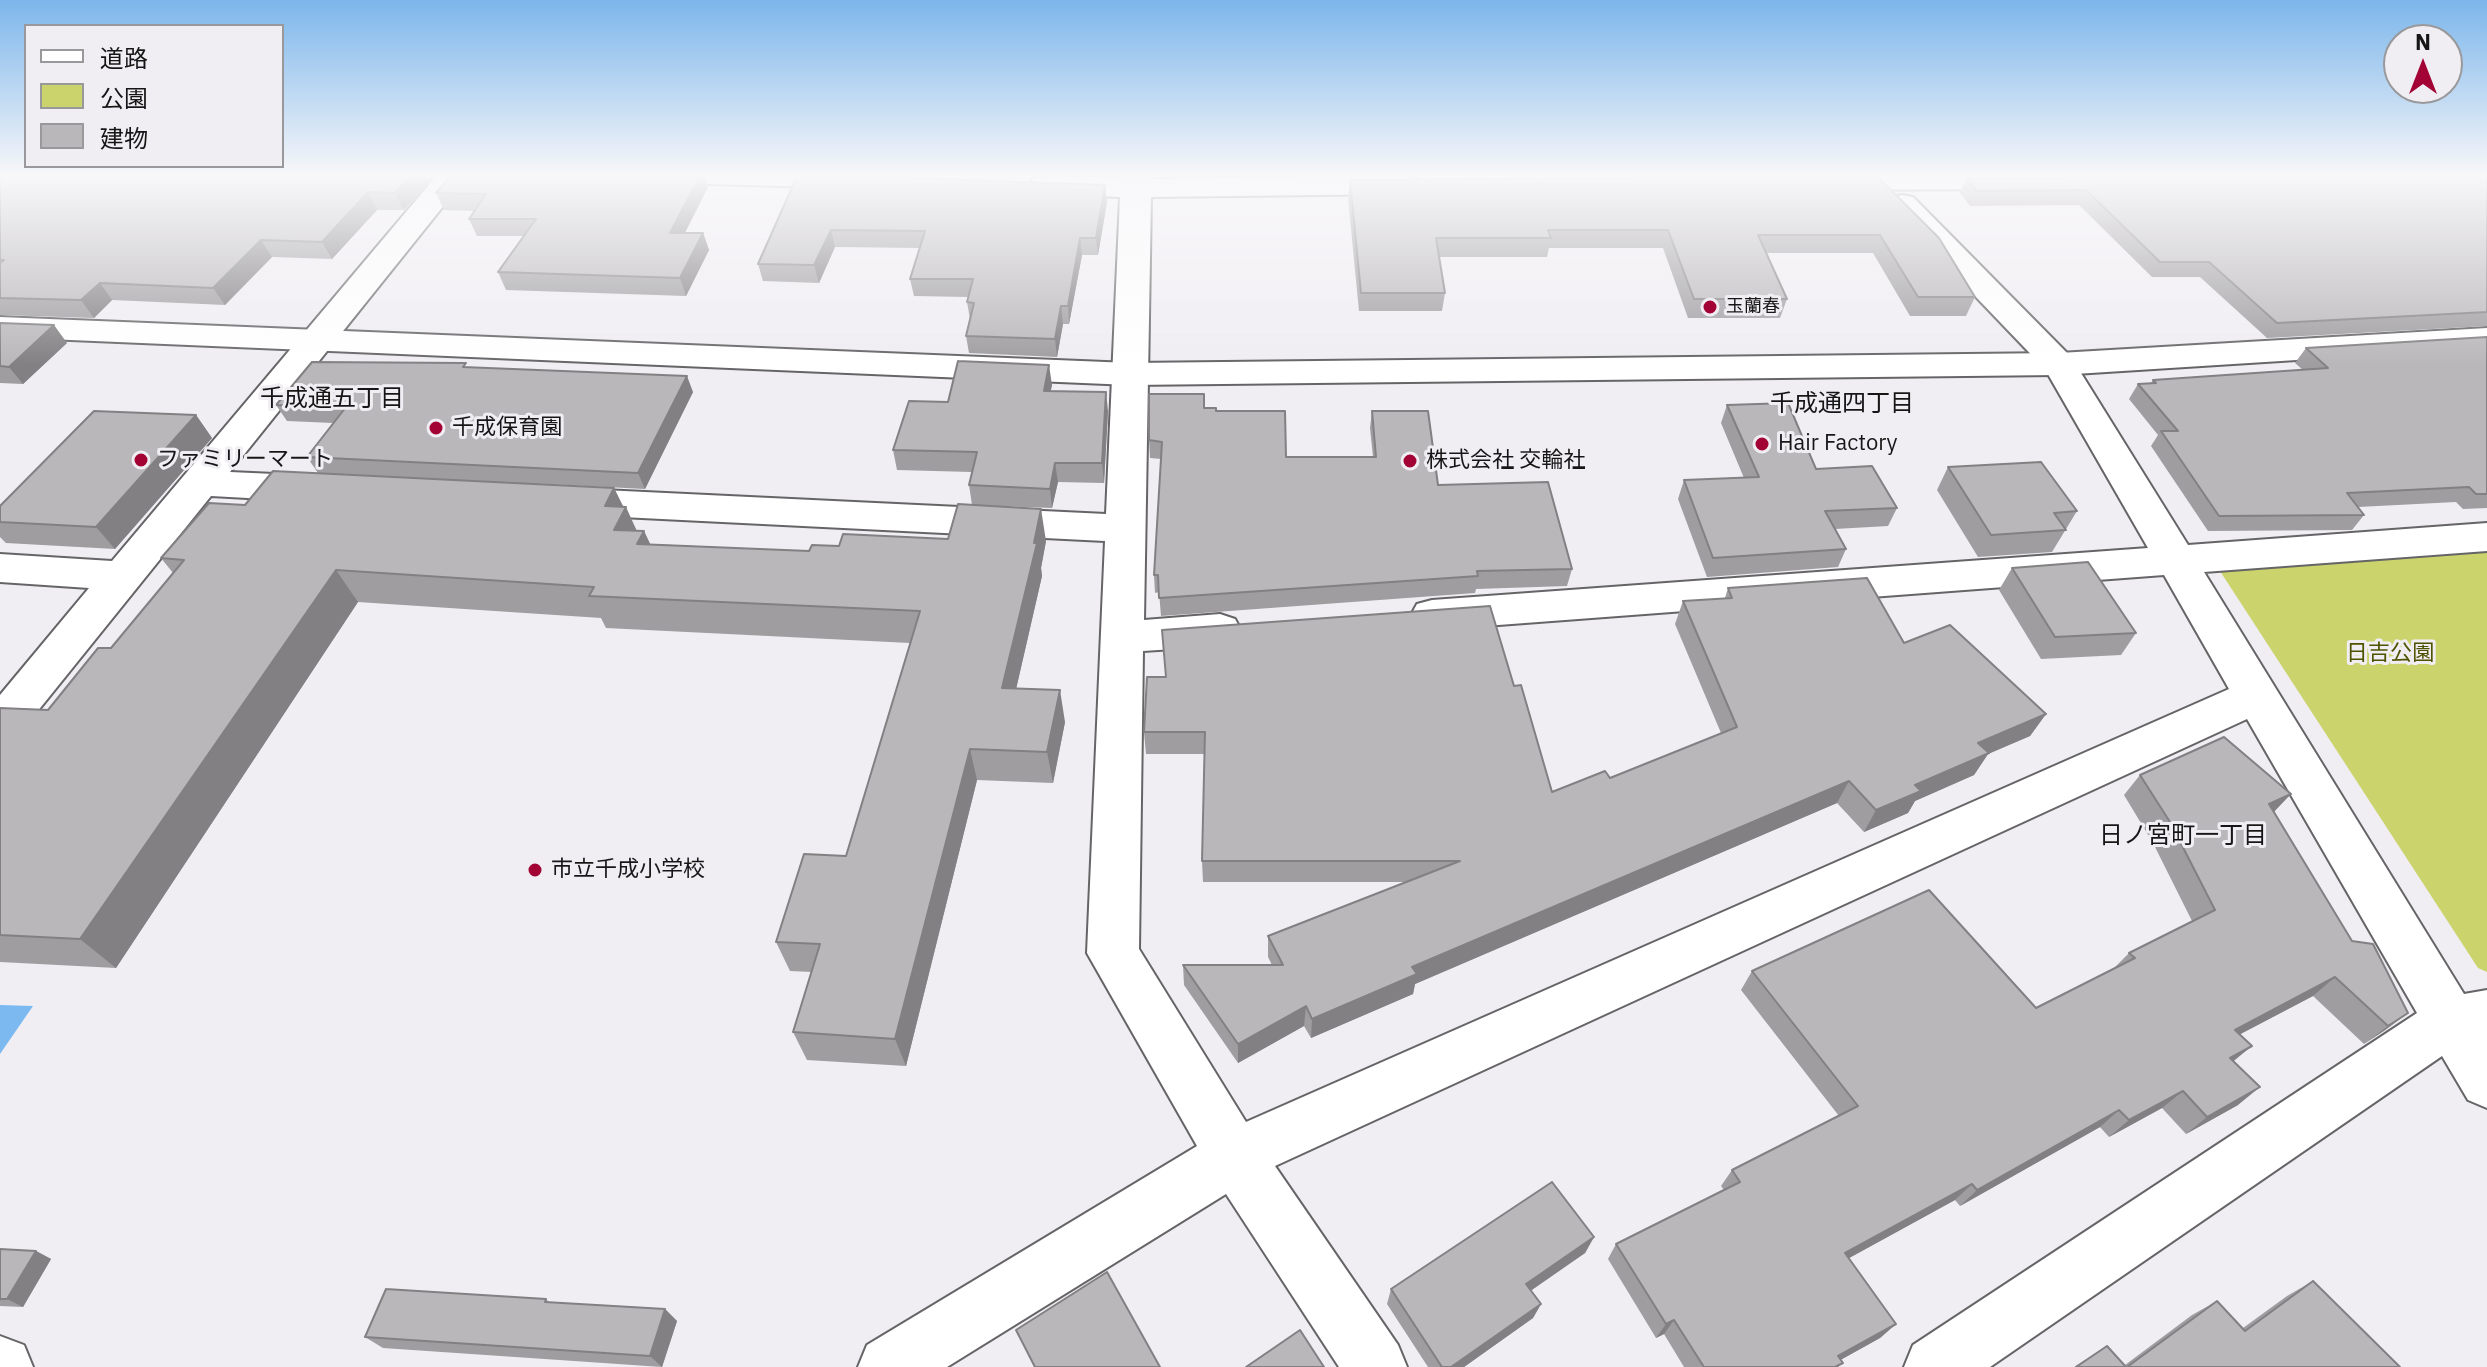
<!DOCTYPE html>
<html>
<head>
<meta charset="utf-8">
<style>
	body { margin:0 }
	#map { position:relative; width:2487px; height:1367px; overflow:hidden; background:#f0eef2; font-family:"IBM Plex Sans","Noto Sans JP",sans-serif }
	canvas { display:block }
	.legend { position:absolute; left:24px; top:24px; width:260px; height:144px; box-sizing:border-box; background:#f0eef2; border:2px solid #99989a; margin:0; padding:10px 14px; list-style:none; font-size:24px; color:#161617 }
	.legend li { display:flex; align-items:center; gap:16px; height:40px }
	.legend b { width:40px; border:2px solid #99989a }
	.north { position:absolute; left:2383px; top:24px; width:80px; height:80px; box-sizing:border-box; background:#f0eef2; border:2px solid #99989a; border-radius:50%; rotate:0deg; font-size:22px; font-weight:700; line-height:32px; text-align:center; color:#161617 }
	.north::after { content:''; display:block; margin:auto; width:28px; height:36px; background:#a20234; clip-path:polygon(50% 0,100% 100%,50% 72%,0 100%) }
</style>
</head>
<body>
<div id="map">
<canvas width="2487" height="1367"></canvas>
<ul class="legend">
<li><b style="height:10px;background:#fff"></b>道路</li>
<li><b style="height:22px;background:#cbd36c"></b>公園</li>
<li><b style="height:22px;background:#b9b7ba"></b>建物</li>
</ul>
<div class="north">N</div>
</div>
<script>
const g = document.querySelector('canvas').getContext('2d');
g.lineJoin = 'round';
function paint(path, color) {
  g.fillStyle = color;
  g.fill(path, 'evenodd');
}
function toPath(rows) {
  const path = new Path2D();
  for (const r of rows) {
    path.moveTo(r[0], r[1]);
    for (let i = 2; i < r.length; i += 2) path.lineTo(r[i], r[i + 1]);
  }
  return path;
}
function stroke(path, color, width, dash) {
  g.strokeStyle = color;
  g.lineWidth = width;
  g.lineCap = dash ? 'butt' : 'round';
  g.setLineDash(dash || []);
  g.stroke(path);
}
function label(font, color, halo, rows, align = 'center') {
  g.font = font + ' "IBM Plex Sans","Noto Sans JP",sans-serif';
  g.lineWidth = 6;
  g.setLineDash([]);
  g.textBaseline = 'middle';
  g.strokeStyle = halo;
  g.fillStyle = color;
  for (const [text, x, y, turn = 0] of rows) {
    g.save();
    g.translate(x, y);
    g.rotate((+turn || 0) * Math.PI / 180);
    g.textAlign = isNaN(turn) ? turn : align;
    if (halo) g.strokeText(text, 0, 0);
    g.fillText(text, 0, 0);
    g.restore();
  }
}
const green = toPath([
	[2487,551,2487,972,2478,968,2218,568]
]);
const water = toPath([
	[0,1005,33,1006,0,1054]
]);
const minor = toPath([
	[438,174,469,174,230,472,320,476,334,480,339,489,334,498,320,502,211,496,16,738,0,744,0,695,89,588,0,582,0,554,112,561,438,174],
	[655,174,867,174,871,179,867,185,856,188,670,183,659,180,655,174],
	[1121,174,1151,174,1151,179,1407,176,1418,179,1422,185,1418,191,1407,194,1151,197,1144,620,1220,614,1235,619,1241,630,1235,641,1220,646,1143,651,1139,949,1246,1122,2229,689,2164,575,1432,630,1417,626,1411,615,1417,604,1432,600,2148,548,2045,369,1887,204,1891,197,1902,195,1913,197,2071,357,2188,545,2487,523,2487,551,2204,572,2464,994,2487,990,2487,1108,2468,1100,2442,1056,1990,1367,1904,1367,1913,1345,2417,1013,2247,719,1275,1166,1398,1345,1407,1367,1339,1367,1226,1194,947,1367,858,1367,867,1345,1197,1146,1087,953,1105,541,561,514,547,510,542,501,547,492,561,488,1106,514,1120,197,1044,194,1033,191,1029,185,1033,179,1044,176,1121,178,1121,174],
	[1813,174,2034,174,2038,180,2034,186,2023,189,1820,190,1809,187,1805,181,1813,174],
	[0,1336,24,1345,33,1367,0,1367,0,1336]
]);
const tertiary = toPath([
	[0,317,1130,363,2059,353,2487,328,2487,348,2059,375,1130,385,0,337,0,317]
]);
const wall = toPath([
	[0,174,436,174,404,210,377,210,332,259,272,257,225,305,112,300,94,318,0,315],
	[452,174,704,174,708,187,685,233,703,233,709,250,686,296,506,290,498,272,524,236,477,236,469,219,474,211,444,210,436,193],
	[798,174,1107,202,1098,255,1082,255,1069,324,1063,324,1057,357,969,353,966,336,970,319,967,302,968,297,914,296,910,279,920,248,835,247,819,283,763,281,758,264],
	[1346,174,1590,174,1346,175],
	[2073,174,2487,174,2487,326,2267,338,2200,277,2152,277,2079,205,1970,206,1960,193,1966,178,2067,178,2074,176],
	[1877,176,1975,297,1966,316,1910,316,1873,253,1766,253,1787,299,1780,318,1688,318,1663,248,1549,248,1547,257,1439,257,1445,293,1442,311,1359,311,1348,198,1350,180],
	[0,323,67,343,23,384,0,383],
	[2487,337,2487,508,2463,509,2456,502,2358,507,2364,515,2352,530,2208,531,2151,446,2158,435,2129,399,2138,384,2151,383,2153,380,2303,370,2295,363,2306,348],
	[468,367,693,392,645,489,529,483,614,488,623,507,637,531,644,531,650,544,809,551,839,546,948,539,1046,541,1041,568,1042,576,1016,689,1065,722,1053,783,977,780,906,1066,807,1060,793,1032,812,972,790,971,776,942,846,856,910,643,606,628,601,618,358,602,116,968,0,962,0,708,48,710,111,648,173,573,161,558,245,505,318,473,307,457,333,423,287,421,276,405],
	[1052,385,1050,391,1108,411,1104,483,1058,482,1052,508,972,505,969,485,972,472,897,470,893,450,948,402],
	[1727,405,1816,469,1897,508,1888,526,1835,529,1846,549,1838,567,1707,577,1678,499,1684,480,1744,478,1721,423],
	[1205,408,1216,411,1286,457,1373,457,1370,428,1372,411,1438,485,1572,569,1567,586,1476,589,1475,593,1161,616,1159,592,1155,593,1154,575,1161,459,1150,458,1149,440],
	[196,415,212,438,115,549,6,543,0,537,0,506],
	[1948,467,2077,511,2052,552,1978,557,1937,490],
	[2012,568,2136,633,2121,655,2041,659,1999,590],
	[1728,588,1904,643,2046,714,2030,736,1988,754,1974,775,1915,801,1908,813,1864,832,1837,803,1415,984,1413,994,1311,1038,1304,1026,1238,1063,1184,985,1183,965,1272,965,1268,957,1268,936,1406,882,1203,882,1202,861,1205,754,1146,754,1144,732,1514,686,1552,792,1610,778,1721,733,1675,624,1683,601,1725,598],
	[2140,775,2274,811,2352,941,2408,1013,2364,1044,2313,996,2240,1034,2234,1061,2238,1105,2186,1134,2162,1108,2109,1137,2100,1127,1960,1206,1955,1200,1849,1258,1896,1324,1880,1338,1840,1360,1843,1363,1838,1367,1684,1367,1664,1334,1656,1338,1608,1259,1616,1244,1724,1190,1721,1186,1732,1170,1839,1116,1741,990,1752,971,2036,1008,2114,968,2129,953,2192,921,2153,843,2124,795],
	[1594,1237,1585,1253,1531,1290,1541,1304,1533,1318,1464,1367,1428,1367,1387,1304,1391,1289],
	[0,1249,36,1251,51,1259,23,1307,0,1306],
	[2313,1281,2400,1367,2074,1367,2107,1346,2125,1365,2192,1315,2217,1301,2243,1328,2287,1296],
	[546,1299,549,1302,665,1309,677,1321,662,1367,383,1348,365,1337],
	[1016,1330,1160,1367,1034,1367]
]);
const shadedWall = toPath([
	[412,174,436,174,404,210,395,193],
	[701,174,704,174,708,187,676,250,670,233],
	[1105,185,1107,202,1098,255,1096,238],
	[368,192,377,210,332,259,322,242],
	[831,230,835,247,819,283,814,265],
	[703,233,709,250,686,296,680,278],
	[1080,238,1082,255,1069,324,1068,306],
	[261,240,272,257,225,305,213,288],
	[100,283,112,300,94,318,81,300],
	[1061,306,1063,324,1057,357,1055,339],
	[54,325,67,343,23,384,9,367],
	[1049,365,1052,385,1047,411,1044,391],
	[687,376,693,392,645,489,638,473],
	[1106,392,1108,411,1104,483,1102,463],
	[196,415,212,438,115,549,96,527],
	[1055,463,1058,482,1052,508,1050,489],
	[614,488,625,510,626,507,640,538,644,531,659,563,629,562,605,506],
	[1041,509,1046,541,1041,568,1042,576,1009,720,1002,688],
	[336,570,358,602,116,968,80,939],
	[1060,690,1065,722,1053,783,1047,752],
	[2046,714,2030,736,1988,754,1974,775,1915,801,1908,813,1864,832,1876,810,1978,743],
	[970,749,977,780,906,1066,895,1039],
	[1849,781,1837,803,1415,984,1413,994,1311,1038,1312,1019,1412,967],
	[2291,794,2272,814,2269,804],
	[2335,977,2313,996,2214,1048,2235,1030],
	[1306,1006,1304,1026,1238,1063,1238,1044],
	[2408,1013,2384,1031,2364,1044,2388,1026],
	[2252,1046,2230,1064,2230,1058],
	[2260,1087,2238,1105,2186,1134,2207,1117],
	[2183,1091,2162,1108,2109,1137,2129,1120],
	[2119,1110,2100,1127,1960,1206,1977,1190],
	[1972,1184,1955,1200,1831,1268,1845,1253],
	[1594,1237,1585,1253,1519,1299,1526,1284],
	[36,1251,51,1259,23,1307,7,1299],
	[1541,1304,1533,1318,1464,1367,1451,1367],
	[665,1309,677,1321,662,1367,650,1356],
	[1674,1320,1664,1334,1656,1338,1666,1324],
	[1896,1324,1880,1338,1828,1367,1838,1356]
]);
const building = toPath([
	[0,174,412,174,395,193,368,192,322,242,261,240,213,288,100,283,81,300,0,298,0,263,4,260,0,260,0,174],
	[452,174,701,174,670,233,703,233,680,278,498,272,536,219,469,219,486,194,436,193,452,174],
	[798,174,809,174,1105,185,1096,238,1080,238,1068,306,1061,306,1055,339,966,336,974,303,967,302,973,279,910,279,925,231,831,230,814,265,758,264,798,174],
	[2079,174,2487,174,2487,312,2277,323,2209,262,2160,262,2086,190,1977,191,1966,178,2067,178,2079,174],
	[1877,176,1939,238,1975,297,1918,297,1880,235,1758,235,1787,299,1694,299,1668,230,1548,230,1551,238,1436,238,1445,293,1361,293,1350,180,1877,176],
	[0,323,54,325,9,367,0,366,0,323],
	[2487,337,2487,494,2476,494,2469,487,2347,493,2364,515,2219,516,2161,431,2178,431,2138,384,2156,383,2153,380,2328,368,2306,348,2487,337],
	[958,361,1049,365,1044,391,1106,392,1102,463,1055,463,1050,489,969,485,977,452,893,450,909,401,948,402,958,361],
	[312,362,466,363,463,367,687,376,638,473,307,457,346,407,276,405,312,362],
	[1149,394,1204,394,1204,408,1216,408,1216,411,1285,411,1286,457,1376,457,1372,411,1428,411,1438,485,1548,482,1572,569,1477,571,1478,576,1159,598,1158,575,1154,575,1162,442,1149,440,1149,394],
	[1788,403,1816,469,1872,466,1897,508,1825,511,1846,549,1713,558,1684,480,1759,477,1727,405,1788,403],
	[94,411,196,415,96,527,0,522,0,506,94,411],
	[2041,462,2077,511,2054,513,2066,530,1991,535,1948,467,2041,462],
	[273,471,614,488,605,506,626,507,614,530,644,531,637,544,809,551,812,545,839,546,843,534,948,539,958,504,1041,509,1034,543,1037,543,1002,688,1060,690,1047,752,970,749,895,1039,793,1032,820,944,776,942,804,854,846,856,920,611,589,596,594,587,336,570,80,939,0,935,0,708,48,710,98,648,111,648,184,560,161,558,209,503,245,505,273,471],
	[2088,562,2136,633,2055,637,2012,568,2088,562],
	[1867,578,1904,643,1950,625,2046,714,1978,743,1989,753,1915,785,1921,791,1876,810,1849,781,1412,967,1417,974,1312,1019,1306,1006,1238,1044,1183,965,1283,965,1268,936,1460,861,1202,861,1205,732,1144,732,1147,677,1166,677,1162,630,1490,606,1514,686,1521,685,1552,792,1605,771,1610,778,1737,727,1683,601,1732,598,1728,588,1867,578],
	[2224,737,2291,794,2269,804,2352,941,2373,944,2408,1013,2388,1026,2335,977,2235,1030,2252,1046,2230,1058,2260,1087,2207,1117,2183,1091,2129,1120,2119,1110,1977,1190,1972,1184,1845,1253,1896,1324,1838,1356,1843,1363,1835,1367,1704,1367,1674,1320,1666,1324,1616,1244,1740,1182,1732,1170,1858,1106,1752,971,1929,890,2036,1008,2135,958,2129,953,2215,910,2170,822,2140,775,2224,737],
	[1552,1182,1594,1237,1526,1284,1541,1304,1451,1367,1442,1367,1391,1289,1552,1182],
	[0,1249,36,1251,7,1299,0,1299,0,1249],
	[1107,1272,1160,1367,1035,1367,1016,1330,1107,1272],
	[2313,1281,2400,1367,2127,1367,2217,1301,2245,1331,2313,1281],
	[386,1289,546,1299,545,1302,665,1309,650,1356,365,1337,386,1289],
	[1300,1330,1324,1367,1246,1367,1300,1330],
	[2107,1346,2126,1367,2076,1367,2107,1346]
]);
const markers = [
	[1710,307,8,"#a20234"],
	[436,428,8,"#a20234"],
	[1762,444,8,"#a20234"],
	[141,460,8,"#a20234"],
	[1410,461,8,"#a20234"],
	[535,870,8,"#a20234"]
];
const farPoinames = [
	["玉蘭春",1726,307]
];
const poiNames = [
	["千成保育園",452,428],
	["Hair Factory",1778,444],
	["ファミリーマート",157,460],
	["株式会社 交輪社",1426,461],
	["市立千成小学校",551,870]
];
const parkNames = [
	["日吉公園",2390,654]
];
const neighbourhoodNames = [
	["千成通五丁目",332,399],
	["千成通四丁目",1842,404],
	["日ノ宮町一丁目",2183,836]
];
paint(green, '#cbd36c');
paint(water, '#7bb9f0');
stroke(minor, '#656467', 4);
stroke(tertiary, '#656467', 4);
paint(minor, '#fff');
paint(tertiary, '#fff');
paint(wall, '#9f9da0');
paint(shadedWall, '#828082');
paint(building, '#b9b7ba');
stroke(building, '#828082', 2);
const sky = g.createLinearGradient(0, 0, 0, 365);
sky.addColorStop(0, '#7cb6eb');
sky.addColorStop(0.48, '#f8f7f9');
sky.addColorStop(1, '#f8f7f900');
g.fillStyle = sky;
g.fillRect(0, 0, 2487, 365);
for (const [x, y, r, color] of markers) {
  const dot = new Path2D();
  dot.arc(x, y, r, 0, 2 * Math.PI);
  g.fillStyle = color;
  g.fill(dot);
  stroke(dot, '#f0eef2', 3);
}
label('18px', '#161617', '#f0eef2', farPoinames, 'left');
label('22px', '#161617', '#f0eef2', poiNames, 'left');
label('22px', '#4f5300', '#f0eef2', parkNames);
label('24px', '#161617', '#f0eef2', neighbourhoodNames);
</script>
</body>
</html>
